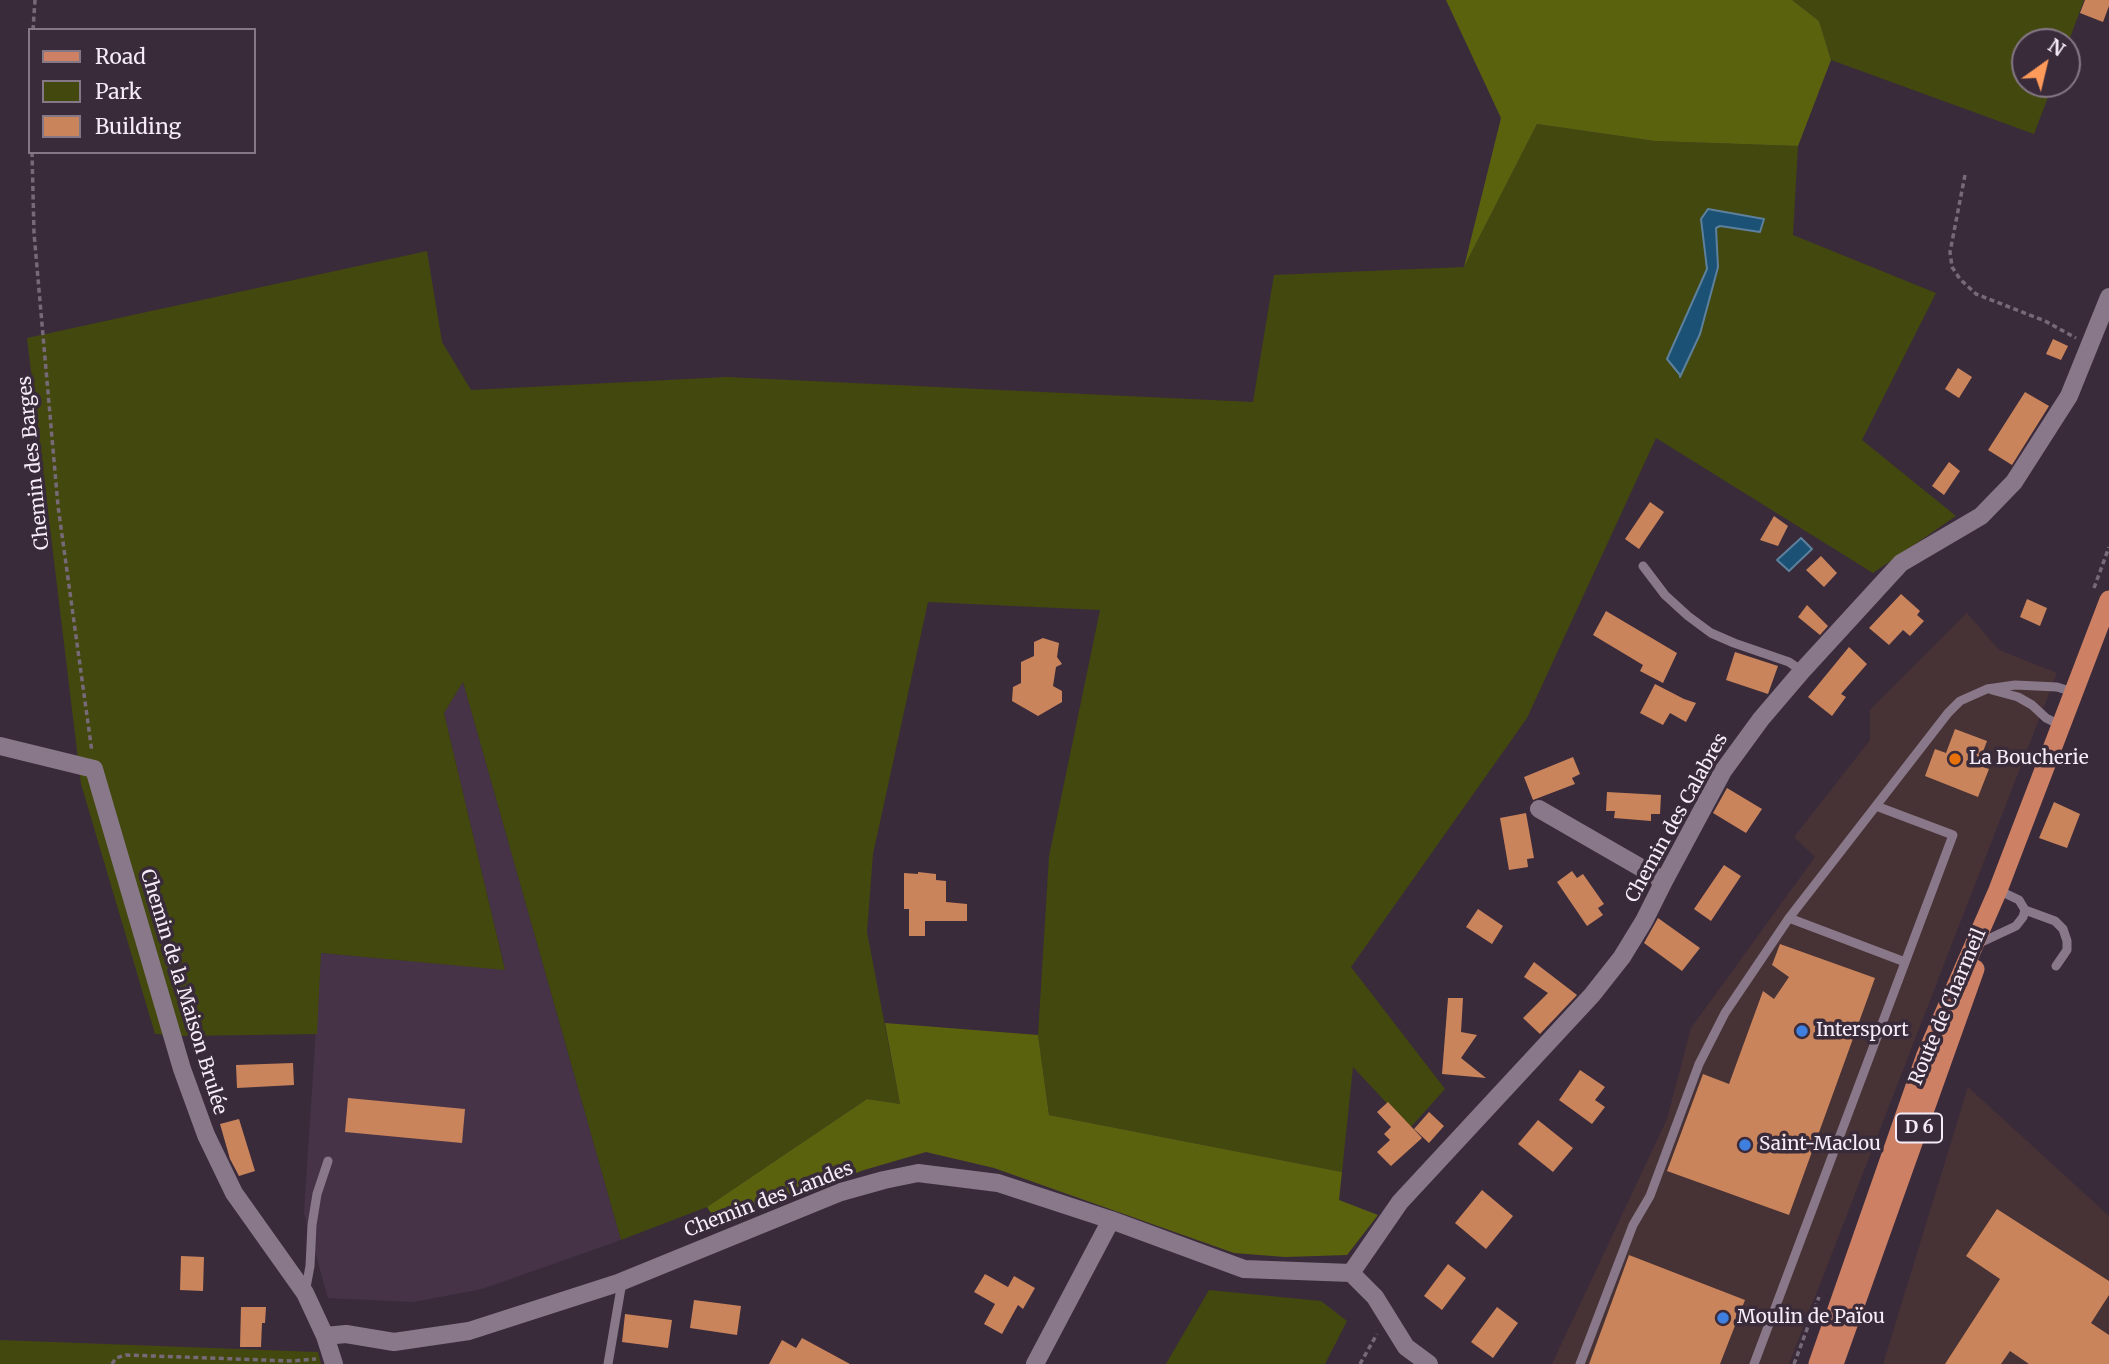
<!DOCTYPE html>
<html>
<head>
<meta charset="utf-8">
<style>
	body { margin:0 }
	#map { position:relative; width:2109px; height:1364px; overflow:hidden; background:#3a2b3b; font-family:Merriweather,serif }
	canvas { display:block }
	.legend { position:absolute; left:28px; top:28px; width:228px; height:126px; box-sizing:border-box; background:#3a2b3b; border:2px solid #857886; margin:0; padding:9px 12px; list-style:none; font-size:21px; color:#f6ecf7 }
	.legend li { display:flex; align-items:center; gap:14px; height:35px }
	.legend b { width:35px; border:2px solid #857886 }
	.north { position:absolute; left:2011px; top:28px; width:70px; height:70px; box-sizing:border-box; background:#3a2b3b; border:2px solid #857886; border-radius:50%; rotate:34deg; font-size:19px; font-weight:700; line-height:28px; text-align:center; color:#f6ecf7 }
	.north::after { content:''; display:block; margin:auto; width:24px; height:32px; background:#ff9b5a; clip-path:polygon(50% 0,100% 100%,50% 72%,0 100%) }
</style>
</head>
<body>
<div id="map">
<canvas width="2109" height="1364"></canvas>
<ul class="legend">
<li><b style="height:9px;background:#ce8065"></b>Road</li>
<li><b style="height:19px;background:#42480e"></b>Park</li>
<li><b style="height:19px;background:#ca845c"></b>Building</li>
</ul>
<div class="north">N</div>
</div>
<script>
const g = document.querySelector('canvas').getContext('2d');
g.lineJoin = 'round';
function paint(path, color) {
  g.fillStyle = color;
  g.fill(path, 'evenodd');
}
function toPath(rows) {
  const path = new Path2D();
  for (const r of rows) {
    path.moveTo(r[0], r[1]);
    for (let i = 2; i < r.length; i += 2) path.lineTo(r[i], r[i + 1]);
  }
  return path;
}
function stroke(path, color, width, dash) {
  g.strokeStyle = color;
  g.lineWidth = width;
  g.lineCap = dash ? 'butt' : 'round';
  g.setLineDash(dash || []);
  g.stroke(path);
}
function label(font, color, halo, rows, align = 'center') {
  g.font = font + ' Merriweather,serif';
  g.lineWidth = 7;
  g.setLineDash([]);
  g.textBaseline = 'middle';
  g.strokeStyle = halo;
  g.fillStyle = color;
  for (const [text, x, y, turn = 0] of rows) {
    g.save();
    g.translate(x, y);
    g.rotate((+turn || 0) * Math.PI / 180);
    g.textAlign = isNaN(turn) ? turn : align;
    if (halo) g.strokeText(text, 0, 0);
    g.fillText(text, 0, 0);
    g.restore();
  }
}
const commercial = toPath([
	[1967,613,1999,650,2057,673,1789,1364,1552,1364,1667,1119,1691,1028,1815,857,1794,837,1870,740,1870,710],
	[1968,1087,2109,1216,2109,1364,1883,1364]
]);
const built = toPath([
	[463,682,621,1240,482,1289,413,1302,328,1298,304,1213,321,953,505,969,444,713]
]);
const green = toPath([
	[1792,0,2084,0,2067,46,2067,42,2025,42,2025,84,2053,84,2034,134,1831,60,1819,21],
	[1537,124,1656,141,1798,146,1793,235,1936,293,1862,440,1956,516,1873,573,1656,438,1527,718,1351,967,1445,1089,1410,1128,1353,1067,1342,1172,1049,1115,1038,1035,1049,856,1100,610,928,602,873,854,867,932,900,1104,867,1099,707,1207,621,1240,463,682,444,713,505,970,321,953,317,1034,184,1036,155,1034,81,784,27,338,427,251,442,342,471,390,727,377,1253,402,1274,275,1464,267],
	[1209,1290,1321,1301,1347,1321,1325,1364,1166,1364],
	[0,1340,318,1352,321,1364,0,1364]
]);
const forest = toPath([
	[1446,0,1792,0,1819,21,1831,60,1798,146,1655,141,1537,124,1464,267,1501,118],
	[885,1023,1038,1035,1049,1115,1342,1172,1339,1200,1378,1215,1347,1255,1285,1257,1234,1253,994,1168,926,1152,864,1170,719,1225,707,1207,867,1099,900,1104]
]);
const water = toPath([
	[1708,209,1764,219,1760,232,1720,226,1716,228,1718,267,1700,334,1680,377,1680,375,1667,359,1707,269,1701,219,1708,209],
	[1801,538,1812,549,1789,571,1777,560,1801,538]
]);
const building = toPath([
	[2085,0,2109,0,2109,6,2103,22,2080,13],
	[2053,339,2068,346,2061,360,2046,354],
	[1958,368,1972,377,1959,398,1945,389],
	[2025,392,2049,406,2012,465,1988,450],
	[1949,462,1960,471,1944,495,1932,486],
	[1650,502,1664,512,1639,549,1625,539],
	[1774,516,1788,526,1778,546,1760,540],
	[1821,556,1837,573,1824,587,1806,570],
	[1901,594,1920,611,1917,615,1924,621,1910,636,1903,630,1889,645,1869,628],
	[2027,599,2047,608,2040,626,2020,617],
	[1807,605,1828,626,1820,635,1798,617],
	[1606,611,1677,653,1663,683,1640,671,1643,665,1593,635],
	[1043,638,1059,643,1057,657,1062,664,1056,667,1053,686,1062,691,1062,702,1038,716,1012,701,1013,687,1021,683,1021,662,1034,656,1034,642],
	[1849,647,1867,664,1841,694,1846,697,1832,716,1808,697],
	[1735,652,1778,666,1768,694,1726,680],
	[1655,684,1684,699,1696,703,1686,722,1670,713,1663,725,1640,713],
	[1955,729,1987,741,1978,765,1989,769,1978,797,1925,776,1935,749,1946,753],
	[1573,757,1580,774,1572,778,1575,784,1533,800,1524,777],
	[1727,788,1762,809,1746,833,1713,813],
	[1607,792,1661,795,1660,814,1651,814,1651,821,1614,818,1615,811,1606,811],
	[2054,802,2080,814,2067,848,2039,838],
	[1526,813,1534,858,1527,859,1528,867,1509,870,1500,818],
	[1724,865,1741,876,1711,921,1694,909],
	[1572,871,1577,878,1583,874,1604,904,1598,908,1603,915,1587,926,1557,882],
	[918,872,936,874,936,880,946,881,946,902,967,904,967,921,925,921,925,936,909,936,909,909,904,909,904,873,918,874],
	[1478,909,1503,926,1492,944,1466,927],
	[1658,918,1700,948,1682,971,1644,943],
	[1780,944,1875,978,1789,1215,1667,1171,1703,1074,1729,1084,1763,991,1774,999,1789,977,1772,965],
	[1534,962,1577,995,1540,1034,1523,1018,1548,993,1524,977],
	[1448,998,1463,998,1461,1032,1477,1035,1461,1058,1486,1078,1442,1074],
	[293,1063,294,1085,237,1088,236,1065],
	[1580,1070,1605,1087,1595,1100,1605,1107,1592,1124,1559,1100],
	[348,1098,465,1109,462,1143,345,1132],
	[1388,1102,1422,1138,1391,1166,1377,1152,1390,1140,1384,1134,1391,1127,1377,1112],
	[1429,1112,1444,1126,1429,1143,1414,1129],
	[239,1119,255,1171,239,1176,230,1159,220,1124],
	[1538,1120,1573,1148,1553,1172,1518,1144],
	[1482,1190,1513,1216,1486,1249,1455,1223],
	[1997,1209,2109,1281,2109,1295,2091,1323,2109,1335,2109,1364,2029,1364,2010,1351,2001,1364,1945,1364,2000,1279,1966,1256],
	[1629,1255,1745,1300,1720,1364,1589,1364],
	[181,1256,204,1257,203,1291,180,1290],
	[1448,1264,1466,1278,1442,1310,1424,1296],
	[985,1274,1008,1287,1014,1276,1035,1288,1023,1309,1018,1305,1002,1334,984,1324,995,1304,974,1292],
	[694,1300,741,1306,737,1335,690,1328],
	[241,1307,266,1307,265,1323,262,1323,261,1347,240,1347],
	[1497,1307,1518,1323,1493,1358,1471,1342],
	[625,1314,672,1320,668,1348,622,1342],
	[802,1338,850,1364,769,1364,782,1340,796,1348]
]);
const path = toPath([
	[33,30,35,0],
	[32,152,34,233,58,506,92,752],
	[1965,175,1950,252,1952,267,1960,279,1976,294,2045,321,2076,338],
	[2094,588,2109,547],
	[112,1364,116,1358,126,1355,292,1361,316,1359],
	[1360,1364,1377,1334],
	[1794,1364,1819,1297]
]);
const service = toPath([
	[1643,566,1665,595,1688,616,1711,633,1734,643,1789,662,1802,671],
	[1992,690,2018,697,2032,705,2046,718,2062,726],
	[2025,910,2055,921,2063,929,2067,941,2067,950,2056,966],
	[1789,918,1905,962],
	[1984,941,2016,926,2023,917,2025,910,2019,900,1998,890],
	[305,1293,310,1266,312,1225,317,1194,328,1161],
	[608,1364,622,1282],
	[1580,1364,1633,1225,1650,1196,1699,1064,1725,1013,1789,918,1948,713,1960,701,1987,689,2015,685,2057,687,2073,692],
	[1754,1364,1953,835,1876,806]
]);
const minor = toPath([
	[0,746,94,769,182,1069,206,1135,234,1193,305,1293,325,1336,334,1364],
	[1539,809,1664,881],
	[1351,1273,1400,1202,1592,995,1622,957,1644,921,1664,881,1723,771,1761,719,1802,671,1901,563,1981,516,2014,482,2069,396,2109,297],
	[1351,1273,1375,1297,1406,1347,1429,1364],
	[325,1336,346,1334,394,1342,469,1331,618,1283,841,1192,884,1180,918,1173,998,1183,1111,1220,1244,1269,1351,1273],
	[1035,1364,1111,1220]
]);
const primary = toPath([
	[1818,1364,1926,1055,1998,890,2109,600],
	[1834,1364,1975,969]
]);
const markers = [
	[1955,759,7,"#e8710a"],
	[1802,1031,7,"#3f7fe0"],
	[1745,1145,7,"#3f7fe0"],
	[1723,1318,7,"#3f7fe0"]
];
const shields = [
	[1919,1128,46]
];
const shieldNames = [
	["D 6",1919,1128]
];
const streetNames = [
	["Chemin des Barges",34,463,-96],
	["Chemin des Calabres",1677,818,-61],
	["Chemin de la Maison Brulée",183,992,73],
	["Route de Charmeil",1948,1007,-67],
	["Chemin des Landes",769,1200,-21]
];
const poiNames = [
	["La Boucherie",1969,759],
	["Intersport",1816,1031],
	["Saint-Maclou",1759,1145],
	["Moulin de Païou",1737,1318]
];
paint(commercial, '#473235');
paint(built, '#463348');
paint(green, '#42480e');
paint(forest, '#5b620d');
paint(water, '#1b5175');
stroke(water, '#5d809c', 2);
paint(building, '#ca845c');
stroke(path, '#776a78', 3.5, [5, 3.5]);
stroke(service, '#89788a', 9);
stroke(minor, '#89788a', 18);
stroke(primary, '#ce8065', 19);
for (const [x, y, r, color] of markers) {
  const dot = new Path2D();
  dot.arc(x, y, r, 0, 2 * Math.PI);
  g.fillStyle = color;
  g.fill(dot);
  stroke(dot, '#3a2b3b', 2.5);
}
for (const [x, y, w] of shields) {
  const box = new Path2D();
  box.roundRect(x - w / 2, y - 14.5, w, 29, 5);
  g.fillStyle = '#3a2b3b';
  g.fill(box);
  stroke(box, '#f6ecf7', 2);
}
label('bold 18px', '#f6ecf7', null, shieldNames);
label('19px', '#f6ecf7', '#3a2b3b', streetNames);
label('19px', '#f6ecf7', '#3a2b3b', poiNames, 'left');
</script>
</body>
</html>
